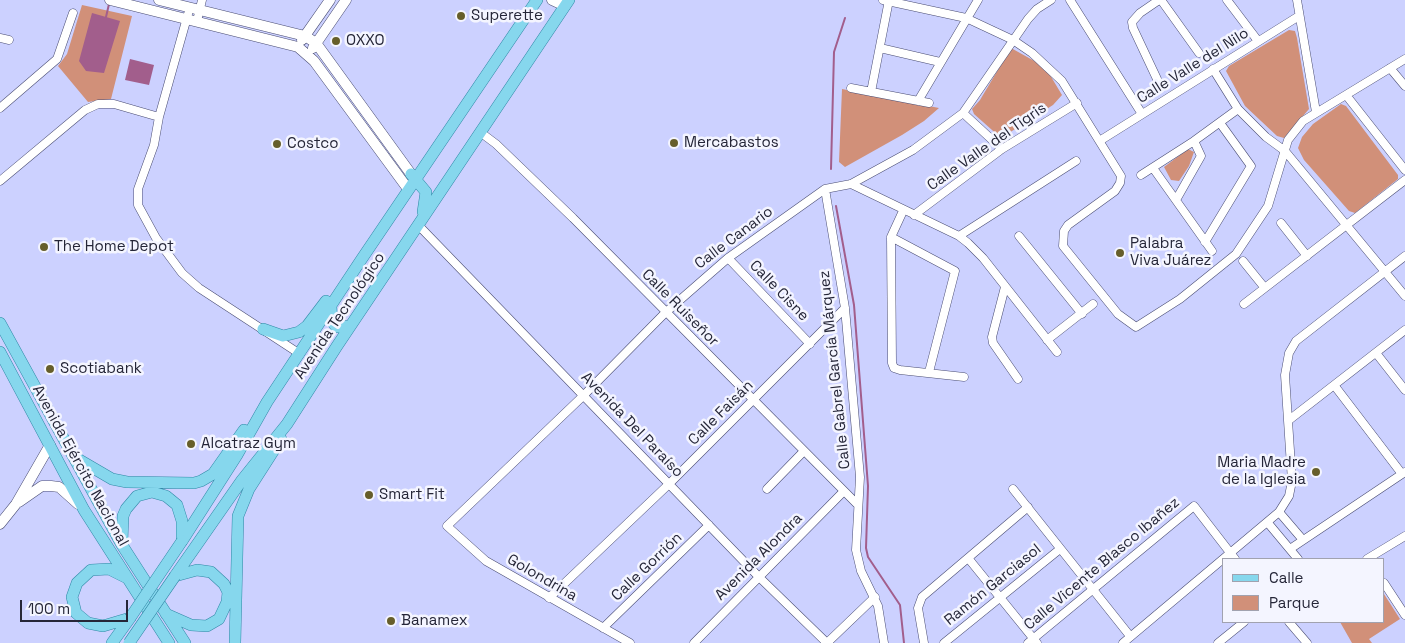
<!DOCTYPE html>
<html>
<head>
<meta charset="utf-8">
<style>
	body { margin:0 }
	#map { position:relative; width:1405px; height:643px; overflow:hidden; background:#ccd1ff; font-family:"Space Grotesk",sans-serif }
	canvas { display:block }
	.legend { position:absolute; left:1222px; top:558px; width:162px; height:65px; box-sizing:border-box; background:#f4f5ff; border:1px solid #a1a2af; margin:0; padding:6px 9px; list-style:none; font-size:15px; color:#252638 }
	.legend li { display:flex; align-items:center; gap:10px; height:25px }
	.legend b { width:25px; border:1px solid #a1a2af }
	.scale { position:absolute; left:20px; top:600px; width:108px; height:22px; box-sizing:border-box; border:2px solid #252638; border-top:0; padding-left:6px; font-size:15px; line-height:18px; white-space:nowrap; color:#252638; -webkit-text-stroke:4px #f4f5ff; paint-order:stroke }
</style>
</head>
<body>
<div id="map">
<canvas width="1405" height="643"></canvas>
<ul class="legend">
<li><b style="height:6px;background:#86d7ed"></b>Calle</li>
<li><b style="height:14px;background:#d19079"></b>Parque</li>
</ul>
<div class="scale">100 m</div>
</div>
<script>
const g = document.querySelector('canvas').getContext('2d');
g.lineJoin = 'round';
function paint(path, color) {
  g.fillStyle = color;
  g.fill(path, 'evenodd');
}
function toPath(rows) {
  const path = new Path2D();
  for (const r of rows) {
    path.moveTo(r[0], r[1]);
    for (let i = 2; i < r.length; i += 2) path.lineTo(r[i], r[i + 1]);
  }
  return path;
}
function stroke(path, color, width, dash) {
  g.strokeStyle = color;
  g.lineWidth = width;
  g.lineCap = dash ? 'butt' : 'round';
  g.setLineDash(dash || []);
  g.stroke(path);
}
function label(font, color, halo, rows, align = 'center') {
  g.font = font + ' "Space Grotesk",sans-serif';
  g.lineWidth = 5;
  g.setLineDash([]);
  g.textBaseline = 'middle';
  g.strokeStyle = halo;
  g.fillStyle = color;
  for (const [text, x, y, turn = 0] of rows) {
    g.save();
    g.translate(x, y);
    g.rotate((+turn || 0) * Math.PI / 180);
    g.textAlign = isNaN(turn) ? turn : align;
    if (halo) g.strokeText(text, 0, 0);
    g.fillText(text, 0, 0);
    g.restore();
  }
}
const green = toPath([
	[82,5,132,16,111,99,88,102,58,66,67,54],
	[1289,30,1295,31,1297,38,1309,109,1284,138,1277,136,1245,106,1226,71,1229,66],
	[1011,48,1038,63,1050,75,1062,95,1053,105,1001,138,974,114,972,109,980,100],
	[842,89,939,108,924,121,902,135,845,167,839,162],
	[1341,104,1346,106,1398,175,1398,179,1355,213,1349,211,1304,160,1298,148,1302,137,1313,124],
	[1188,149,1194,152,1189,166,1179,181,1171,180,1164,167],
	[1384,594,1400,619,1369,639,1372,643,1352,643,1340,622,1384,622]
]);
const water = toPath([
	[92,13,120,21,104,73,86,71,79,61],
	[130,59,154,65,149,85,125,80]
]);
const stream = toPath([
	[106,17,109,4],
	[831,169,834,52,845,18],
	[836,206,854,305,868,486,866,548,868,557,900,605,904,643]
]);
const street = toPath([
	[883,0,966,18,1013,40,1032,53,1062,81,1121,176,1120,183,1115,191,1068,225,1064,231,1063,246,1118,314,1136,327,1180,299,1236,254,1268,206,1288,140,1303,121,1405,59],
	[1070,0,1142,114],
	[1161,0,1199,53],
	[1227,0,1258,41],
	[1297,0,1316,112],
	[188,14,159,117,154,145,138,189,138,205,156,238,182,273,199,288,300,354],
	[197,21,202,0],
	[0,38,9,40],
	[880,48,940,62],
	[1390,68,1405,86],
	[1213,69,1238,109,1266,137,1285,151,1405,296],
	[1157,79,1133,28,1132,22,1140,13,1159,0],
	[851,88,929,103],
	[871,92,889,0],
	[1346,95,1405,170],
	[918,101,978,0],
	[0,108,57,59,73,13],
	[963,113,1002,149],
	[480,132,496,144,573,218,858,505],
	[1101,140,1299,16],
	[1153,168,1212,251],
	[1141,175,1194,141,1238,109],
	[0,181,85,110,98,104,114,104,159,117],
	[851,184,959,236,968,243,983,258,1057,352],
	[825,189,845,308,860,477,856,550,861,571,878,606,884,643],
	[1176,200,1201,156,1194,141],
	[903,211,891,237,892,363,894,368,900,370,964,377],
	[914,215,1002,149,1077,103],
	[1281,223,1307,256],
	[417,227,422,229,759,577,827,643,875,597],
	[959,236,1076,161],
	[1019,236,1082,314],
	[891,237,955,271,929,372],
	[1205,242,1251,166,1220,123],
	[728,258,810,344],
	[1243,261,1264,287],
	[1005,287,992,337,993,343,1018,379],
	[1244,304,1405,180],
	[1047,340,1093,304],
	[1376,353,1405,390],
	[1334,385,1402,474],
	[1289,420,1405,330],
	[767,489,804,451],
	[1013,489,1130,636],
	[1279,512,1303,540],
	[1268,523,1298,559],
	[1290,549,1405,472],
	[968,558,1037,643],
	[1367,559,1405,536],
	[1384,583,1405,615],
	[549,598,669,484,845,308],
	[1289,622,1307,643],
	[603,628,709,525],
	[630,643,486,561,447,526,583,396,665,313,728,258,825,189,851,184,913,150,963,113,1028,19,1037,9,1051,0],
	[694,643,844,491],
	[924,643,918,608,922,597,1028,507],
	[944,643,1060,549],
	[1028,643,1194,506,1235,559],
	[1123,643,1279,512,1289,496,1292,481,1285,375,1289,353,1296,341,1405,256],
	[1218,643,1244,622]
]);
const secondary = toPath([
	[110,0,298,47,314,61,408,189],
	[159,0,305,36,316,43,411,174],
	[552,0,565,6],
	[302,40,330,0],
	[313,48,346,0],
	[19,502,42,486,51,486,59,487,78,504],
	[0,524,16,504,50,445]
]);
const primary = toPath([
	[411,174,426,192,423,212],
	[331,307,332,321,336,327,350,326],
	[0,323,122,545,185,643],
	[263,329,283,336,299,332,307,326,326,301],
	[0,352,84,510,169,643],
	[76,458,112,479,127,482,194,483,201,481,213,474,244,430],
	[182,541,237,455,267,402,361,260,537,0],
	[122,543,123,516,126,509,137,496,152,492,166,496,177,505,182,521,182,541],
	[175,576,242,480,287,424,337,346,569,0],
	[127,578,109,569,91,570,77,583,72,597,76,613,88,623,103,626,130,618],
	[166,614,191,625,207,626,219,619,227,602,228,592,224,584,211,572,197,570,175,576],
	[112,643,130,618],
	[235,643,238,516,249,489,281,439]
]);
const primaryBridge = toPath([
	[130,618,182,541],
	[129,643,175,576]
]);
const markers = [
	[461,16,5,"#665e2b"],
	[336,41,5,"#665e2b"],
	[674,143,5,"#665e2b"],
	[277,144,5,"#665e2b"],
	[44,247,5,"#665e2b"],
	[1120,253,5,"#665e2b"],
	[50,369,5,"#665e2b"],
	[191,444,5,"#665e2b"],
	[1316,472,5,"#665e2b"],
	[369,495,5,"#665e2b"],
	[391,621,5,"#665e2b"]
];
const poiNames = [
	["Superette",471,16],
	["OXXO",346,41],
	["Mercabastos",684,143],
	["Costco",287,144],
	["Palabra",1130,244],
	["Viva Juárez",1130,261],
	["The Home Depot",54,247],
	["Scotiabank",60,369],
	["Alcatraz Gym",201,444],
	["Maria Madre",1306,463,"right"],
	["de la Iglesia",1306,480,"right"],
	["Smart Fit",379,495],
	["Banamex",401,621]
];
const streetNames = [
	["Calle Valle del Nilo",1193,66,-32],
	["Calle Valle del Tigris",987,147,-35],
	["Calle Canario",734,238,-37],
	["Calle Cisne",779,291,46],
	["Calle Ruiseñor",680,308,45],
	["Avenida Tecnológico",340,316,-56],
	["Calle Gabrel García Márquez",835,370,-96],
	["Calle Faisán",721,413,-45],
	["Avenida Del Paraíso",632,425,46],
	["Avenida Ejército Nacional",80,466,61],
	["Avenida Alondra",759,557,-45],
	["Calle Vicente Blasco Ibañez",1102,564,-40],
	["Calle Gorrión",647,567,-44],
	["Golondrina",542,578,30],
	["Ramón Garciasol",993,585,-39]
];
paint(green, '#d19079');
paint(water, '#a25e8c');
stroke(stream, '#a25e8c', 2);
stroke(street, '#4a4d73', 9);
stroke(secondary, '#4a4d73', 11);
stroke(primary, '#3088a6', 12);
stroke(street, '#fff', 8);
stroke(secondary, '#fff', 10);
stroke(primary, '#86d7ed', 11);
stroke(primaryBridge, '#3088a6', 12, []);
stroke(primaryBridge, '#86d7ed', 11);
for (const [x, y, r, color] of markers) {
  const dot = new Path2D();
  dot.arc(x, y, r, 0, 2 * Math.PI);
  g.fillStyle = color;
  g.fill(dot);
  stroke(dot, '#f4f5ff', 2);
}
label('15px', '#252638', '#f4f5ff', poiNames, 'left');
label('15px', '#252638', '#f4f5ff', streetNames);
</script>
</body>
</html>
